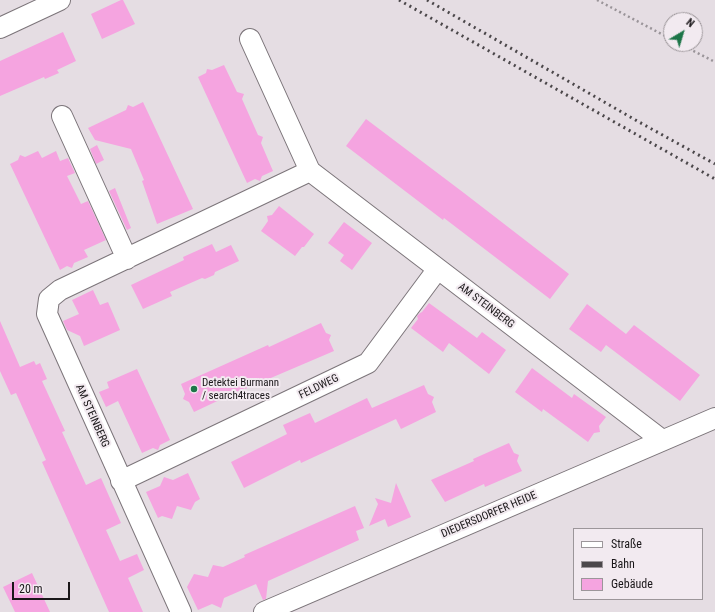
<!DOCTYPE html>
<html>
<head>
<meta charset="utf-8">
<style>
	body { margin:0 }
	#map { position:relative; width:715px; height:612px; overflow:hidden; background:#e5dde3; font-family:"Roboto Condensed",sans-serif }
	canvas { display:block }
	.legend { position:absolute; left:573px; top:528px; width:130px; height:72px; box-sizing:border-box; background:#f2eaf0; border:1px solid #9c969a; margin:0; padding:5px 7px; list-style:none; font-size:12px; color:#1a1719 }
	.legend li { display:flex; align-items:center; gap:8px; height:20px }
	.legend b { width:20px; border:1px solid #9c969a }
	.north { position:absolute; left:663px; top:12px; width:40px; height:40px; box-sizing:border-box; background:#f2eaf0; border:1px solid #9c969a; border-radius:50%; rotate:38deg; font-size:11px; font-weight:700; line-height:16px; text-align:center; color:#1a1719 }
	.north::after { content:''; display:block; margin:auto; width:14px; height:18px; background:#1d7548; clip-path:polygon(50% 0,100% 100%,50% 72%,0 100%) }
	.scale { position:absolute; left:12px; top:582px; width:58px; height:18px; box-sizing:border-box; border:2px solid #1a1719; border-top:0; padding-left:5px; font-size:12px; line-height:14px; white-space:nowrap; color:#1a1719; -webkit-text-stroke:3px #f2eaf0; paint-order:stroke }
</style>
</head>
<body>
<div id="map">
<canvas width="715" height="612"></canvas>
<ul class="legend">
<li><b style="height:5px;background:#fff"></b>Straße</li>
<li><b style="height:5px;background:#4b474a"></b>Bahn</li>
<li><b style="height:11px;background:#f5a4e0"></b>Gebäude</li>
</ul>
<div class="north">N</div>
<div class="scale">20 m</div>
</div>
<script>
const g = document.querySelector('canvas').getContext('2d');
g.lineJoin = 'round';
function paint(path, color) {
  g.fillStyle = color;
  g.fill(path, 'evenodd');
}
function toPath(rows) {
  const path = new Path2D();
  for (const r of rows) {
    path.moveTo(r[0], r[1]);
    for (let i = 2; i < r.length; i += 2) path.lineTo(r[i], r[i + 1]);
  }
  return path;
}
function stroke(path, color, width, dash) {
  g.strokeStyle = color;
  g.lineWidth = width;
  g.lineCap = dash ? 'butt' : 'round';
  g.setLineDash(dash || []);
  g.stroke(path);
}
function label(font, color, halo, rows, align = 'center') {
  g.font = font + ' "Roboto Condensed",sans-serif';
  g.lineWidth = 4;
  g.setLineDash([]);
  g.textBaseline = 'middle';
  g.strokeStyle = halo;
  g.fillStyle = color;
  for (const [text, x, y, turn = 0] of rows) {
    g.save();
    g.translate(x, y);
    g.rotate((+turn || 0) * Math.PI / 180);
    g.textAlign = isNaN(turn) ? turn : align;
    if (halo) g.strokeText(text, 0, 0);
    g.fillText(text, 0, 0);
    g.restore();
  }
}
const building = toPath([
	[121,0,123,0,135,24,102,39,91,14],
	[63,32,76,61,57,70,59,73,45,79,44,77,0,96,0,61],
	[224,65,237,92,244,94,242,99,258,135,263,137,261,143,273,171,262,176,260,181,255,179,247,183,198,77,206,73,207,69,212,70],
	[143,102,193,209,157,224,142,181,144,180,131,149,95,140,88,128,126,110,128,105,133,107],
	[366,119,464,193,569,274,550,299,444,218,443,220,346,146],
	[97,145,104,160,96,164,90,149],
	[38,151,42,158,56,151,60,161,68,158,75,173,67,176,81,204,88,201,106,240,84,250,88,257,74,263,72,268,67,266,60,270,10,164,18,160,20,155,25,157],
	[115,188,131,228,127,230,109,191],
	[279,206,314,234,304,247,302,247,295,256,261,231,268,221,267,216,272,215],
	[344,222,372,243,352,270,340,261,344,255,328,243],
	[212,244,216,252,231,245,239,261,215,272,214,275,205,279,202,278,170,292,172,296,143,309,131,285,184,260,183,257],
	[93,290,100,305,108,302,120,330,84,346,80,336,67,330,63,321,79,314,72,300],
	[429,303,477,338,482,332,506,350,489,374,449,343,443,352,411,328,418,319,417,316,420,313,422,312],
	[587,304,626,334,634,325,700,375,680,401,606,345,601,352,569,329],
	[0,321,20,367,34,361,36,365,40,363,47,379,42,381,65,431,62,432,86,485,101,478,121,523,106,530,120,561,137,554,144,570,128,578,143,612,109,612,42,462,46,460,16,393,11,395,0,371],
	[321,323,326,333,331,335,329,340,334,351,245,389,245,388,194,412,189,402,183,399,185,394,181,384,268,345,269,347],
	[532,368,572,398,574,394,606,417,599,426,600,432,594,433,588,442,543,409,542,412,515,392],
	[137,369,170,440,160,445,158,450,153,448,142,453,118,401,106,407,99,392,109,388,107,382],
	[424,385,428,394,434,397,432,402,436,412,401,429,396,419,301,463,300,460,244,488,231,462,287,434,283,425,310,413,315,423,367,398,372,408],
	[509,443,514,453,519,455,517,461,522,471,485,487,484,484,445,502,431,480,474,461,473,459],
	[188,473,200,499,195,502,191,510,177,506,172,519,162,516,158,518,146,492,160,486,164,477,173,480],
	[396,483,411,517,388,527,385,519,369,526,378,504,375,498,391,503],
	[355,506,364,528,356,531,359,540,268,581,266,599,263,600,256,584,224,598,221,608,212,604,198,610,187,587,194,574,208,577,213,565,223,567,245,557,244,555],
	[32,573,50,612,15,612,3,587]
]);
const path = toPath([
	[597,0,671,39],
	[680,44,715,62]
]);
const street = toPath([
	[0,28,60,0],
	[250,39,310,171],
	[62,116,127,259],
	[121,481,368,363,437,270],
	[181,612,47,314,49,299,60,290,310,171,662,440],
	[264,612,715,418]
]);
const rail = toPath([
	[399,0,715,179],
	[427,0,639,122,715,164]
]);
const markers = [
	[194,389,4,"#1d7548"]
];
const streetNames = [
	["AM STEINBERG",486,306,37],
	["FELDWEG",319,387,-26],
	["AM STEINBERG",92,416,66],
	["DIEDERSDORFER HEIDE",489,515,-23]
];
const poiNames = [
	["Detektei Burmann",202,383],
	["/ search4traces",202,396]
];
paint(building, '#f5a4e0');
stroke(street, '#7c757a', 22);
stroke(path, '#9a9499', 2.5, [2, 3]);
stroke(street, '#fff', 20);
stroke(rail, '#4b474a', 3, [2, 4]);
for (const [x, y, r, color] of markers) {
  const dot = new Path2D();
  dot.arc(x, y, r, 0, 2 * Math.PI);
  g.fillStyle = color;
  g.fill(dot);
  stroke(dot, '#f2eaf0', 1.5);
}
label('11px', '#1a1719', '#f2eaf0', streetNames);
label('11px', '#1a1719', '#f2eaf0', poiNames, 'left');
</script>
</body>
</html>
